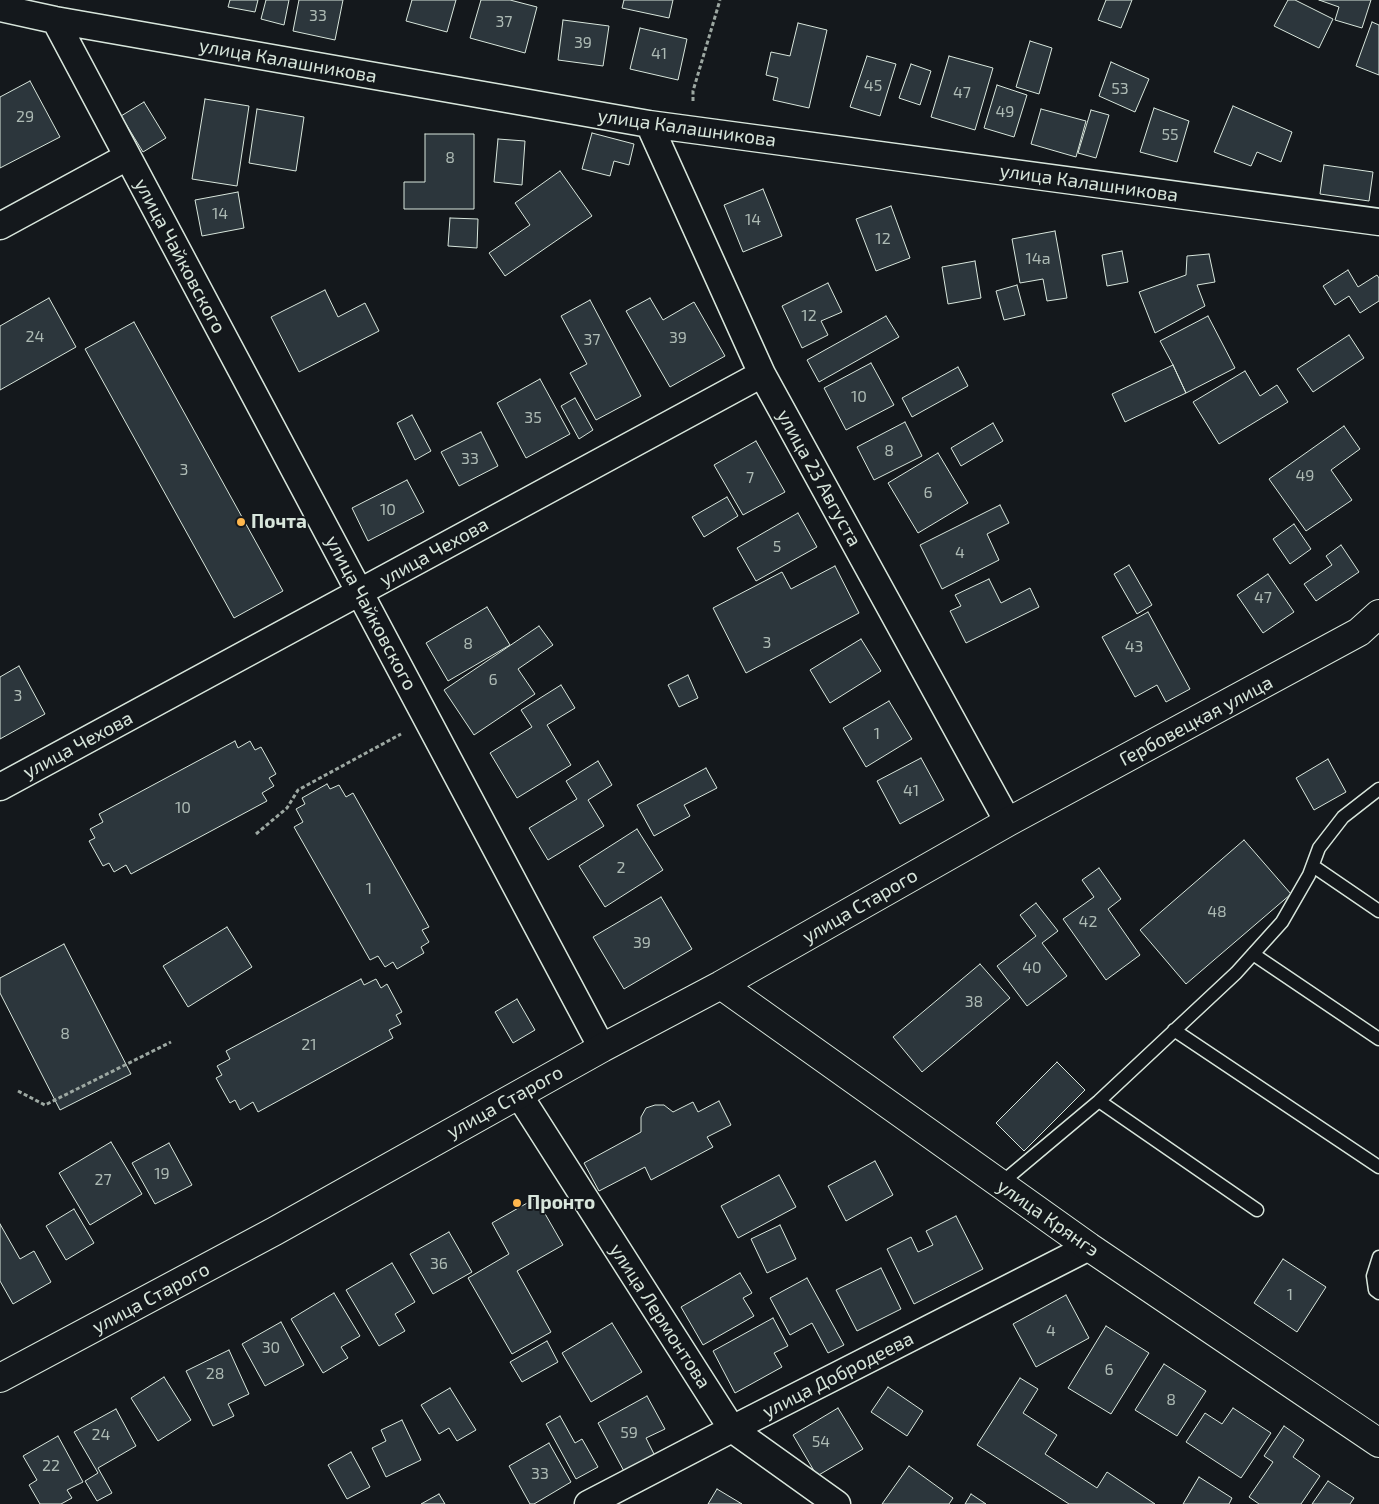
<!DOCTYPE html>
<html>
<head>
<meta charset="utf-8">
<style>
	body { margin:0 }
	canvas { display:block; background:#14181c }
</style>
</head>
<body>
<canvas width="1379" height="1504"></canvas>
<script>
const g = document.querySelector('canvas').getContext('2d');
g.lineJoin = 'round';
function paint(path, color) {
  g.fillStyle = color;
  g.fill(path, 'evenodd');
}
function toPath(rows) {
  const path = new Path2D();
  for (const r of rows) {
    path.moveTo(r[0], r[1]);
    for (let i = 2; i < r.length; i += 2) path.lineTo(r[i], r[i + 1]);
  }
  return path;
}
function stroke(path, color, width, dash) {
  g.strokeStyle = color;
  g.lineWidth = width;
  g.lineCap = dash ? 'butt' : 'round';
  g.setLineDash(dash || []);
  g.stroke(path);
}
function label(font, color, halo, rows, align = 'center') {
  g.font = font + ' "Exo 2",sans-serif';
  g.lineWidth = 4;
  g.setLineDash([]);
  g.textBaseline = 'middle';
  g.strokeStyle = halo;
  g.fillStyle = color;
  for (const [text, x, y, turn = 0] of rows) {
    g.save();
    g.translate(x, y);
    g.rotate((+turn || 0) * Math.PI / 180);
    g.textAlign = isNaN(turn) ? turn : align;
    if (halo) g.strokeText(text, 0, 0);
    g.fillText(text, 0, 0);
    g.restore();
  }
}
const building = toPath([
	[230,0,258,0,255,12,228,7,230,0],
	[266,0,289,0,284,25,261,19,266,0],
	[299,0,343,0,335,40,293,31,299,0],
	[412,0,456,0,447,32,406,21,412,0],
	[481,0,510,0,537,7,525,53,470,38,481,0],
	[624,0,673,0,669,18,622,8,624,0],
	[1106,0,1132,0,1121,28,1098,20,1106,0],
	[1288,0,1295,0,1333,19,1319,48,1274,26,1288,0],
	[1319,0,1371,0,1362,28,1335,20,1339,7,1319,0],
	[563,20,609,26,603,66,558,60,563,20],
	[1372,22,1379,25,1379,75,1356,66,1372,22],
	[798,23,827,30,809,108,773,100,778,78,766,75,771,52,790,56,798,23],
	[640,28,687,39,678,80,630,69,640,28],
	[1030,41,1052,48,1039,94,1016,87,1030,41],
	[867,56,896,64,880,116,850,107,867,56],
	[949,56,993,68,975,130,931,117,949,56],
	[1111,62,1149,79,1135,112,1099,96,1111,62],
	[911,64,931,71,920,105,899,98,911,64],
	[30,81,60,137,0,168,0,97,30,81],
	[997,85,1027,95,1014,137,984,128,997,85],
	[205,99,249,106,237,186,192,179,205,99],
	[144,102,166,138,143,152,121,116,144,102],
	[1233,106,1292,132,1281,162,1257,152,1251,166,1214,152,1233,106],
	[1154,108,1189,121,1177,162,1140,152,1154,108],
	[257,109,304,117,296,171,249,163,257,109],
	[1041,109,1086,121,1076,157,1031,144,1041,109],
	[1091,110,1109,115,1096,158,1078,153,1091,110],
	[592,133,634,144,629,165,614,161,610,176,582,169,592,133],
	[425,134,474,134,474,209,404,209,404,182,425,182,425,134],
	[498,139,525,141,522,185,494,182,498,139],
	[1324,165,1373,172,1369,201,1320,194,1324,165],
	[560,171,592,216,505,276,489,253,530,225,515,203,560,171],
	[763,189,782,236,743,252,724,205,763,189],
	[238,192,244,228,202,236,195,200,238,192],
	[891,206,910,258,876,271,856,219,891,206],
	[450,218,478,219,477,248,448,246,450,218],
	[1055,231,1067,298,1047,301,1043,279,1020,283,1012,239,1055,231],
	[1122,251,1128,282,1107,286,1102,255,1122,251],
	[1209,254,1215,282,1197,285,1205,306,1155,333,1139,292,1186,275,1187,256,1209,254],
	[975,261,981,298,948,304,942,267,975,261],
	[1348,270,1358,287,1377,275,1379,278,1379,301,1360,313,1349,296,1335,305,1323,286,1348,270],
	[828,283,842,312,821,321,828,335,802,348,782,306,828,283],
	[1017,285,1025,315,1004,320,996,291,1017,285],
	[325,290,338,317,365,303,379,331,299,372,271,317,325,290],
	[49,298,76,347,0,390,0,326,49,298],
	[650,298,663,320,694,302,725,356,670,387,626,311,650,298],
	[590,300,641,396,596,420,570,373,587,364,561,316,590,300],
	[886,316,899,337,819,382,807,360,886,316],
	[1208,316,1235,368,1186,393,1173,365,1160,341,1208,316],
	[134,322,283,591,234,618,85,349,134,322],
	[1349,335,1364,358,1313,392,1297,369,1349,335],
	[871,363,894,405,846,430,824,388,871,363],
	[1173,365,1186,393,1125,422,1112,394,1173,365],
	[958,367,968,386,912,417,902,398,958,367],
	[1245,371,1260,396,1277,385,1288,402,1219,444,1193,402,1245,371],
	[540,379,570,434,526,458,497,403,540,379],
	[575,398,593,430,579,439,561,406,575,398],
	[412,415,431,451,415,460,397,423,412,415],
	[905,422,922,456,874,480,857,447,905,422],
	[993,423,1003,441,961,466,951,448,993,423],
	[1344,426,1360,449,1331,470,1352,500,1306,531,1269,479,1344,426],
	[481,432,498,466,459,486,441,452,481,432],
	[756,441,785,492,743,515,714,465,756,441],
	[938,453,968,503,918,533,888,483,938,453],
	[407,480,424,512,368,541,352,508,407,480],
	[727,497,738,516,704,537,692,517,727,497],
	[1000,505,1009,523,987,534,999,560,942,589,920,545,1000,505],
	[798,513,817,547,756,581,737,548,798,513],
	[1294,524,1311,549,1290,564,1273,539,1294,524],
	[1341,545,1359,572,1316,601,1304,584,1332,565,1326,556,1341,545],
	[1129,565,1152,605,1137,614,1114,574,1129,565],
	[835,566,859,613,746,673,713,608,782,572,791,589,835,566],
	[1268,574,1294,612,1263,633,1237,595,1268,574],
	[989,579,1001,603,1030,588,1039,607,966,643,950,611,961,606,955,595,989,579],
	[487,607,510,645,448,681,426,643,487,607],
	[1148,612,1190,689,1166,702,1157,685,1135,697,1102,637,1148,612],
	[539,626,553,645,518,669,535,694,474,735,444,690,539,626],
	[861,639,881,671,830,703,810,670,861,639],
	[19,666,45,714,0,739,0,677,19,666],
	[688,675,698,698,679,707,668,685,688,675],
	[561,685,575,708,547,725,571,765,517,798,490,753,532,727,521,710,561,685],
	[889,701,912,739,866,767,843,728,889,701],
	[235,741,238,748,250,741,255,750,261,747,276,774,269,778,274,786,262,793,267,801,131,874,126,865,114,872,109,863,103,866,89,841,95,838,90,829,103,822,99,814,235,741],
	[921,758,944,800,900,824,877,781,921,758],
	[1328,759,1346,792,1314,810,1296,778,1328,759],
	[598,761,612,785,588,800,604,826,548,860,529,828,577,799,566,781,598,761],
	[706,768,717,788,684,805,690,816,654,836,637,805,706,768],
	[327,784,330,789,339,785,346,797,353,793,429,927,422,930,429,942,421,947,424,953,397,969,393,962,385,967,378,956,370,960,294,827,303,822,296,809,305,804,302,798,327,784],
	[637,829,663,870,605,907,579,866,637,829],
	[1244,840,1291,894,1186,984,1140,930,1244,840],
	[1099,868,1121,899,1108,909,1140,955,1106,980,1063,919,1094,897,1082,880,1099,868],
	[661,897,692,949,624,989,593,937,661,897],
	[1036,903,1058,931,1042,943,1067,976,1027,1006,997,966,1036,936,1020,915,1036,903],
	[227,927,252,967,188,1007,163,966,227,927],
	[64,944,131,1074,60,1110,0,993,0,978,64,944],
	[980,964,1010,998,922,1072,893,1037,980,964],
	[361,979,364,985,376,979,381,988,387,984,402,1012,396,1015,401,1024,389,1030,393,1038,258,1112,253,1102,240,1110,235,1100,230,1103,216,1078,222,1075,217,1066,230,1059,226,1051,361,979],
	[517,999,535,1030,513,1043,495,1012,517,999],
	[1057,1062,1085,1090,1024,1151,996,1123,1057,1062],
	[719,1101,731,1125,707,1137,713,1147,651,1180,645,1167,599,1191,584,1163,641,1132,641,1117,646,1108,655,1105,664,1105,673,1112,693,1102,698,1112,719,1101],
	[111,1142,142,1194,90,1225,59,1173,111,1142],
	[169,1143,192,1185,155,1204,132,1163,169,1143],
	[875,1161,893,1195,846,1221,828,1186,875,1161],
	[779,1175,796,1207,738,1238,721,1206,779,1175],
	[536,1198,563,1245,517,1271,551,1332,512,1354,468,1278,509,1254,492,1223,536,1198],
	[74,1209,94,1243,66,1260,46,1226,74,1209],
	[956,1216,983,1269,914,1304,887,1249,911,1237,918,1252,933,1245,926,1231,956,1216],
	[0,1224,20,1259,34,1251,51,1282,13,1304,0,1281,0,1224],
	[780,1225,796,1259,767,1273,751,1239,780,1225],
	[449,1232,472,1272,433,1294,410,1254,449,1232],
	[1283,1259,1326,1287,1297,1332,1254,1303,1283,1259],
	[392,1263,415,1302,395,1314,405,1331,379,1346,346,1290,392,1263],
	[881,1268,901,1309,857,1331,836,1290,881,1268],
	[740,1273,752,1293,743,1298,754,1316,703,1345,681,1307,740,1273],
	[807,1278,844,1345,828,1353,812,1323,790,1335,770,1298,807,1278],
	[334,1293,360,1336,341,1347,348,1358,323,1373,291,1319,334,1293],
	[1066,1295,1089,1338,1036,1367,1013,1324,1066,1295],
	[773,1318,788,1346,774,1353,782,1367,735,1393,713,1351,773,1318],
	[281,1322,304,1365,265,1386,242,1344,281,1322],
	[612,1323,642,1372,591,1402,562,1353,612,1323],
	[1106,1326,1149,1353,1111,1414,1068,1388,1106,1326],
	[547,1341,558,1362,522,1382,510,1362,547,1341],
	[229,1350,249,1394,228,1404,234,1416,213,1426,186,1371,229,1350],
	[1164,1364,1206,1391,1177,1436,1135,1410,1164,1364],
	[164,1377,191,1420,158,1441,131,1398,164,1377],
	[1020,1378,1038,1389,1023,1413,1057,1435,1045,1454,1097,1488,1107,1472,1155,1504,1069,1504,977,1445,1020,1378],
	[888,1387,923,1411,907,1436,871,1412,888,1387],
	[450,1388,476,1430,457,1441,449,1428,439,1434,421,1405,450,1388],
	[647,1396,665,1429,646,1438,655,1456,625,1473,598,1423,647,1396],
	[838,1408,863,1449,817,1476,793,1435,838,1408],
	[1233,1408,1271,1433,1241,1478,1186,1442,1205,1413,1222,1424,1233,1408],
	[116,1409,136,1446,98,1468,112,1493,97,1501,85,1481,98,1473,74,1432,116,1409],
	[560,1416,575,1443,582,1439,598,1467,576,1479,546,1424,560,1416],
	[402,1420,421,1460,386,1477,372,1448,386,1441,381,1430,402,1420],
	[1284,1426,1304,1440,1293,1457,1320,1476,1301,1504,1259,1504,1249,1497,1273,1462,1264,1456,1284,1426],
	[58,1436,83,1482,67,1490,72,1498,61,1504,40,1504,29,1485,37,1480,23,1456,58,1436],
	[549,1443,571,1482,534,1504,530,1504,509,1466,549,1443],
	[351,1452,370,1487,347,1499,328,1465,351,1452],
	[909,1466,953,1498,949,1504,882,1504,909,1466],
	[1199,1477,1232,1498,1229,1504,1183,1504,1199,1477],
	[1328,1481,1354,1498,1350,1504,1312,1504,1328,1481],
	[717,1489,742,1504,708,1504,717,1489],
	[439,1494,445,1504,421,1504,439,1494],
	[971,1494,986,1504,965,1504,971,1494]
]);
const path = toPath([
	[693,101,693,91,720,0],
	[256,834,287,808,298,790,401,734],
	[18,1091,45,1105,171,1042]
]);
const lane = toPath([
	[1313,866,1379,911],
	[1253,954,1379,1039],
	[1174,1030,1379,1167],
	[1099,1101,1257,1210],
	[1000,1184,1099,1101,1236,973,1282,922,1309,875,1319,848,1343,817,1379,789],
	[1379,1257,1373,1276,1375,1290,1379,1293]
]);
const street = toPath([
	[0,8,55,20,649,124,1379,222],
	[55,20,602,1048],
	[649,124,762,374,1008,822],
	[0,226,127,157],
	[0,787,762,374],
	[519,1095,732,1429,837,1504],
	[588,1504,732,1429,1089,1247]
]);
const secondary = toPath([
	[721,985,1089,1247,1379,1443],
	[0,1378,275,1231,602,1048,721,985,1008,822,1359,632,1379,614]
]);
const markers = [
	[241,522,5,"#ffb74d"],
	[517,1203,5,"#ffb74d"]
];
const numberNames = [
	["33",318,16],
	["37",504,22],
	["39",583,43],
	["41",659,54],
	["45",873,86],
	["53",1120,89],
	["47",962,93],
	["49",1005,112],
	["29",25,117],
	["55",1170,135],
	["8",450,158],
	["14",220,214],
	["14",753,220],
	["12",883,239],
	["14а",1038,259],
	["12",809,316],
	["24",35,337],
	["39",678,338],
	["37",592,340],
	["10",859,397],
	["35",533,418],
	["8",889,451],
	["33",470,459],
	["3",184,470],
	["49",1305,476],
	["7",750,478],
	["6",928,493],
	["10",388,510],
	["5",777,547],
	["4",960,553],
	["47",1263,598],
	["3",767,643],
	["8",468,644],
	["43",1134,647],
	["6",493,680],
	["3",18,696],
	["1",877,734],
	["41",911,791],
	["10",183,808],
	["2",621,868],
	["1",369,889],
	["48",1217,912],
	["42",1088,922],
	["39",642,943],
	["40",1032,968],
	["38",974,1002],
	["8",65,1034],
	["21",309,1045],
	["19",162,1174],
	["27",103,1180],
	["36",439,1264],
	["1",1290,1295],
	["4",1051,1331],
	["30",271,1348],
	["6",1109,1370],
	["28",215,1374],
	["8",1171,1400],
	["59",629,1433],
	["24",101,1435],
	["54",821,1442],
	["22",51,1466],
	["33",540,1474]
];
const streetNames = [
	["улица Калашникова",288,61,10],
	["улица Калашникова",687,128,8],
	["улица Калашникова",1089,183,8],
	["улица Чайковского",180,256,62],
	["улица 23 Августа",819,478,61],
	["улица Чехова",434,552,-29],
	["улица Чайковского",371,613,62],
	["Гербовецкая улица",1196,721,-28],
	["улица Чехова",78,745,-28],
	["улица Старого",860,906,-30],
	["улица Старого",505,1102,-29],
	["улица Крянгэ",1048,1218,35],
	["улица Старого",151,1298,-28],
	["улица Лермонтова",660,1316,57],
	["улица Добродеева",838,1375,-27]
];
const poiNames = [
	["Почта",251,522],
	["Пронто",527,1203]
];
paint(building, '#2c363c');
stroke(building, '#d8e6dc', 1);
stroke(lane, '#d8e6dc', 15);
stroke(street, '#d8e6dc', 29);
stroke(secondary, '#d8e6dc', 30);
stroke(path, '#9da8a2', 3, [4, 2.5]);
stroke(lane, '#14181c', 12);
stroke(street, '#14181c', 26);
stroke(secondary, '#14181c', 28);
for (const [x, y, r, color] of markers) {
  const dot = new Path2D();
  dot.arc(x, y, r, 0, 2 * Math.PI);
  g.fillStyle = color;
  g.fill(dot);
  stroke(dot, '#14181c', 2);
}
label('16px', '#adbab4', null, numberNames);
label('19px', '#d8e6dc', '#14181c', streetNames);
label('bold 19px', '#d8e6dc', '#14181c', poiNames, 'left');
</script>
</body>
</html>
